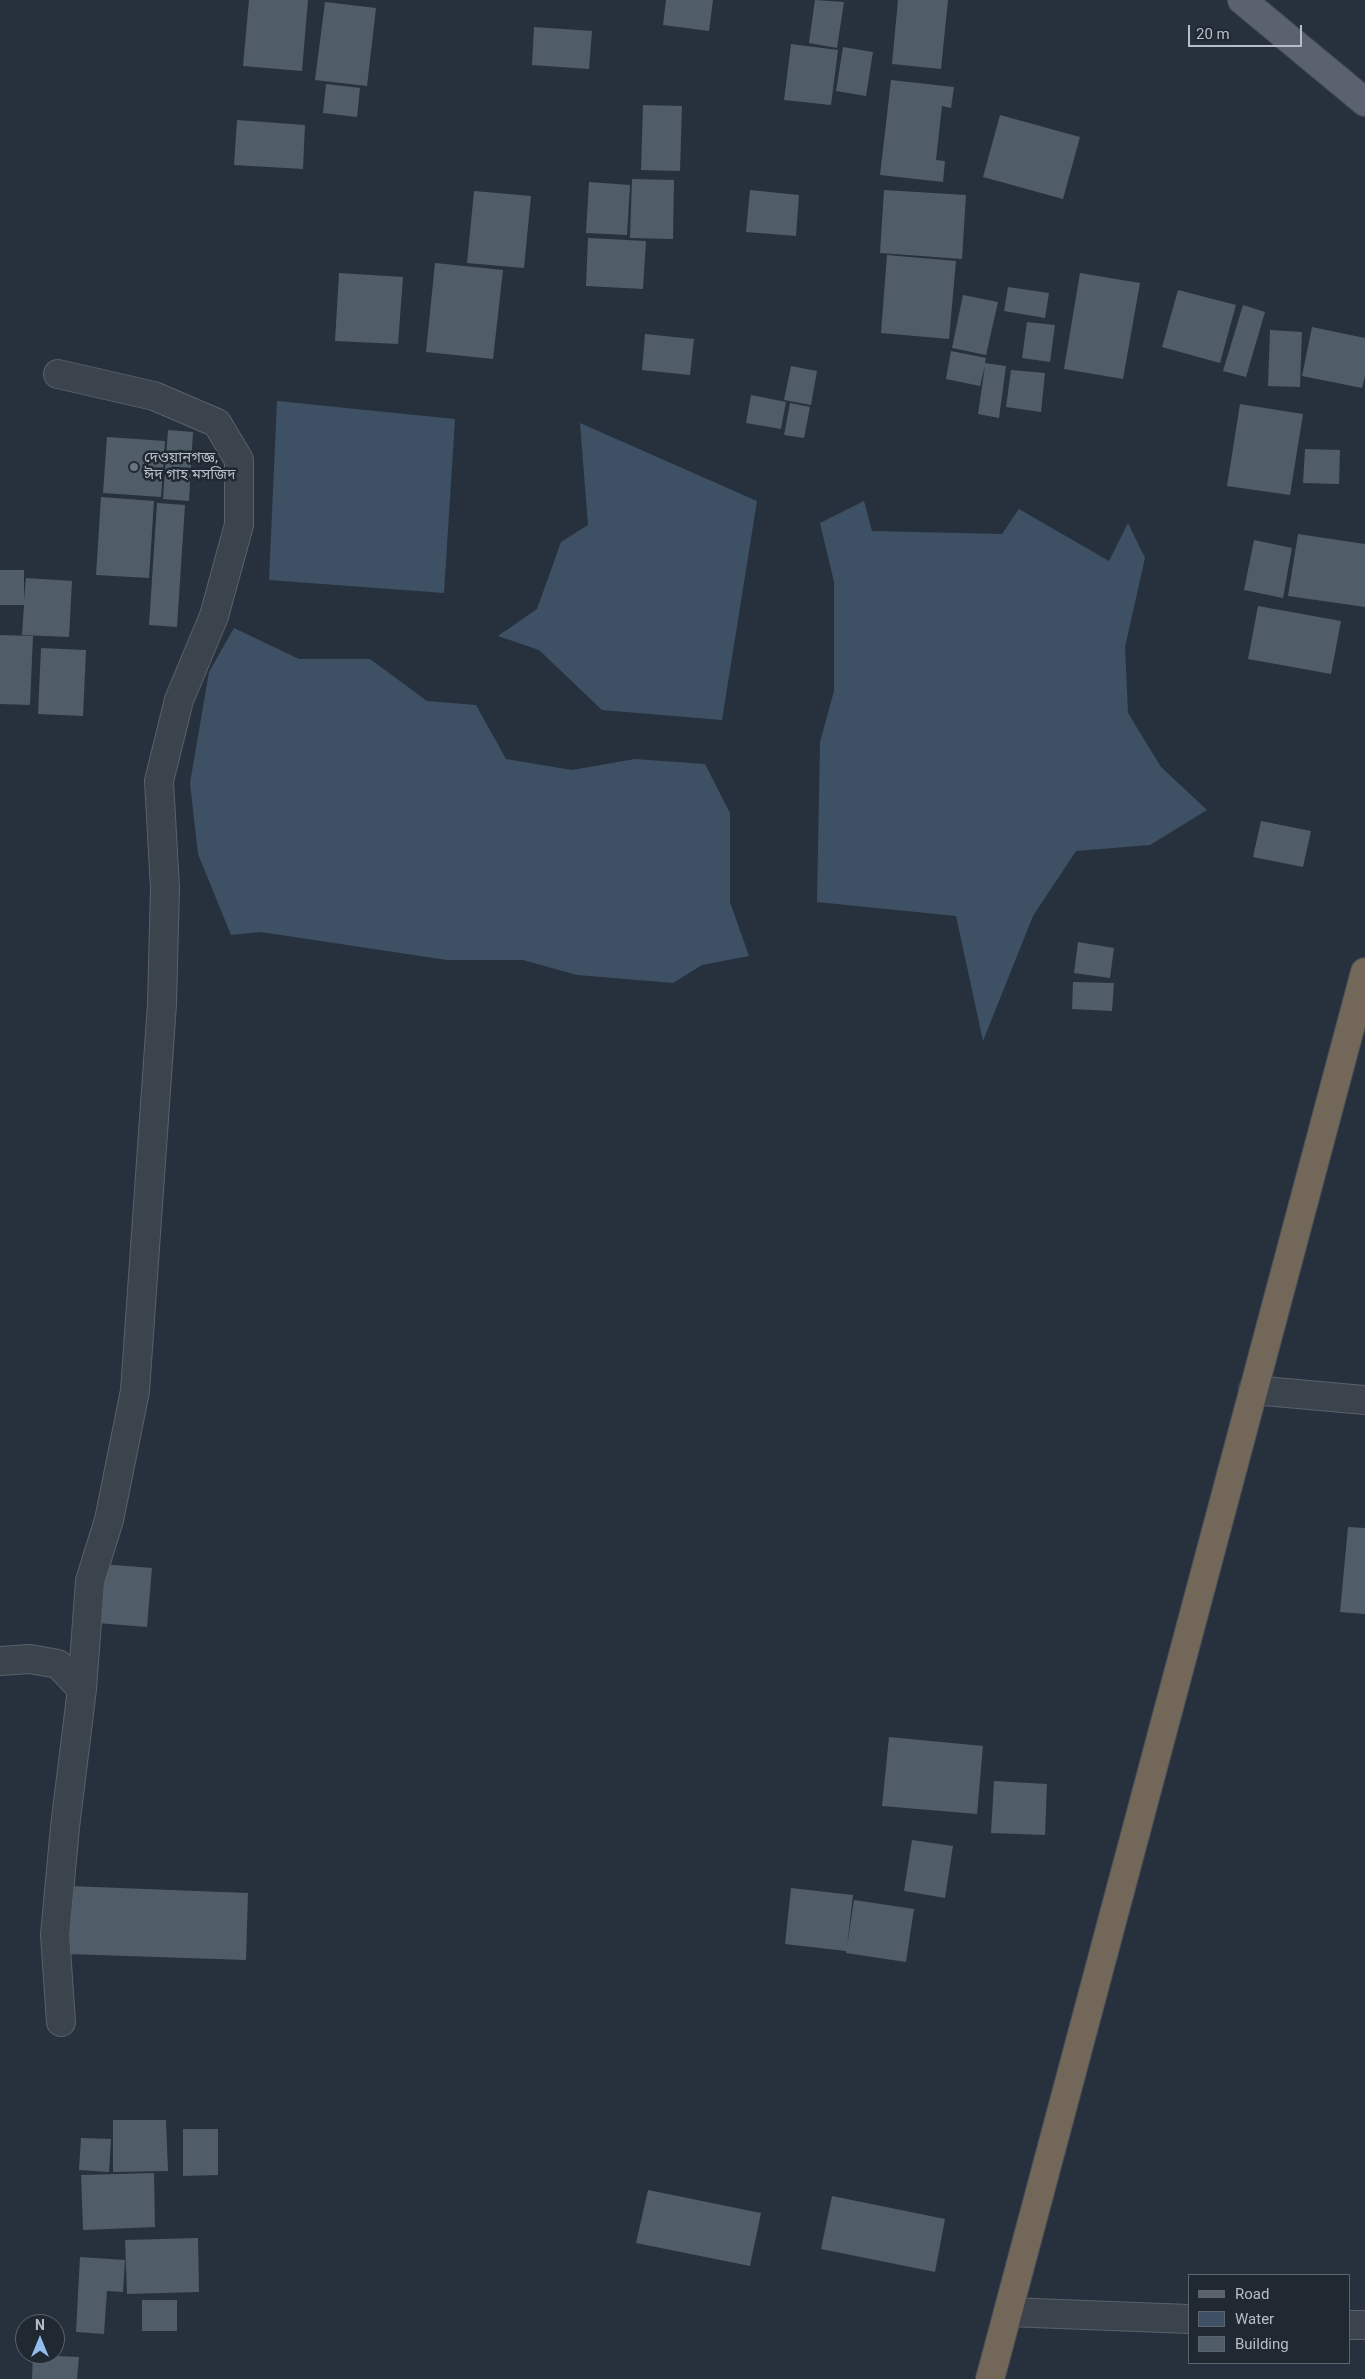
<!DOCTYPE html>
<html>
<head>
<meta charset="utf-8">
<style>
	body { margin:0 }
	#map { position:relative; width:1365px; height:2379px; overflow:hidden; background:#27313d; font-family:Roboto,sans-serif }
	canvas { display:block }
	.legend { position:absolute; left:1188px; top:2274px; width:162px; height:90px; box-sizing:border-box; background:#202832; border:1px solid #5c646e; margin:0; padding:6px 9px; list-style:none; font-size:15px; color:#b7bec8 }
	.legend li { display:flex; align-items:center; gap:10px; height:25px }
	.legend b { width:25px; border:1px solid #5c646e }
	.north { position:absolute; left:15px; top:2314px; width:50px; height:50px; box-sizing:border-box; background:#202832; border:1px solid #5c646e; border-radius:50%; rotate:0deg; font-size:14px; font-weight:700; line-height:20px; text-align:center; color:#b7bec8 }
	.north::after { content:''; display:block; margin:auto; width:18px; height:22px; background:#95bcee; clip-path:polygon(50% 0,100% 100%,50% 72%,0 100%) }
	.scale { position:absolute; left:1188px; top:25px; width:114px; height:22px; box-sizing:border-box; border:2px solid #b7bec8; border-top:0; padding-left:6px; font-size:15px; line-height:18px; white-space:nowrap; color:#b7bec8; -webkit-text-stroke:4px #202832; paint-order:stroke }
</style>
</head>
<body>
<div id="map">
<canvas width="1365" height="2379"></canvas>
<ul class="legend">
<li><b style="height:6px;background:#59626d"></b>Road</li>
<li><b style="height:14px;background:#3e5064"></b>Water</li>
<li><b style="height:14px;background:#505c67"></b>Building</li>
</ul>
<div class="north">N</div>
<div class="scale">20 m</div>
</div>
<script>
const g = document.querySelector('canvas').getContext('2d');
g.lineJoin = 'round';
function paint(path, color) {
  g.fillStyle = color;
  g.fill(path, 'evenodd');
}
function toPath(rows) {
  const path = new Path2D();
  for (const r of rows) {
    path.moveTo(r[0], r[1]);
    for (let i = 2; i < r.length; i += 2) path.lineTo(r[i], r[i + 1]);
  }
  return path;
}
function stroke(path, color, width, dash) {
  g.strokeStyle = color;
  g.lineWidth = width;
  g.lineCap = dash ? 'butt' : 'round';
  g.setLineDash(dash || []);
  g.stroke(path);
}
function label(font, color, halo, rows, align = 'center') {
  g.font = font + ' Roboto,"Noto Sans Bengali",sans-serif';
  g.lineWidth = 5;
  g.setLineDash([]);
  g.textBaseline = 'middle';
  g.strokeStyle = halo;
  g.fillStyle = color;
  for (const [text, x, y, turn = 0] of rows) {
    g.save();
    g.translate(x, y);
    g.rotate((+turn || 0) * Math.PI / 180);
    g.textAlign = isNaN(turn) ? turn : align;
    if (halo) g.strokeText(text, 0, 0);
    g.fillText(text, 0, 0);
    g.restore();
  }
}
const water = toPath([
	[277,401,455,419,444,593,269,580],
	[580,423,757,501,722,720,602,710,539,650,498,636,537,609,561,542,588,525],
	[864,501,872,531,1002,534,1019,509,1109,561,1128,523,1145,558,1125,647,1128,713,1161,767,1207,810,1150,845,1076,851,1033,916,983,1041,956,916,817,902,820,742,834,691,834,582,820,523],
	[234,628,299,659,370,659,427,701,476,705,506,759,572,770,635,759,705,764,730,813,730,902,749,956,702,965,673,983,577,975,523,960,447,960,261,932,231,935,198,854,190,783,209,672]
]);
const building = toPath([
	[249,0,308,0,302,71,243,66],
	[666,0,713,0,709,31,663,25],
	[815,0,844,2,837,48,809,43],
	[898,0,948,0,941,69,892,64],
	[325,2,376,8,367,86,315,80],
	[534,27,592,31,589,69,532,65],
	[791,44,838,50,831,105,784,100],
	[843,47,873,52,866,96,836,91],
	[891,80,954,87,951,108,942,106,936,160,945,161,943,182,880,175],
	[326,84,360,88,357,117,323,113],
	[643,105,682,106,680,171,641,170],
	[1000,115,1080,137,1063,199,983,177],
	[237,120,305,125,303,169,234,165],
	[632,179,674,180,673,239,630,238],
	[589,182,630,185,627,235,586,233],
	[750,190,799,195,796,236,746,232],
	[884,190,966,195,962,259,880,253],
	[474,191,531,196,524,268,467,263],
	[588,238,646,241,643,289,586,286],
	[887,255,956,261,949,339,881,333],
	[435,263,503,270,493,359,426,352],
	[339,273,403,277,398,344,335,341],
	[1080,273,1140,283,1123,379,1064,369],
	[1008,287,1049,293,1045,318,1004,311],
	[1178,290,1236,305,1220,363,1162,347],
	[963,295,998,302,986,355,952,348],
	[1243,305,1265,312,1246,377,1223,371],
	[1027,322,1055,325,1050,362,1022,358],
	[1312,327,1365,338,1365,376,1362,388,1302,376],
	[1270,330,1302,332,1300,387,1268,386],
	[645,334,694,339,690,375,642,370],
	[951,351,986,358,985,363,1006,366,999,418,978,414,985,366,980,386,946,379],
	[791,366,817,371,811,405,784,400],
	[1011,370,1045,373,1041,412,1006,407],
	[751,395,786,402,781,429,746,423],
	[790,403,810,407,804,438,784,435],
	[1240,404,1303,414,1290,495,1227,486],
	[168,430,193,432,189,501,163,499],
	[107,437,165,441,161,497,103,493],
	[1305,449,1340,450,1339,484,1303,483],
	[101,497,154,501,149,578,96,575],
	[157,503,185,505,177,627,149,625],
	[1298,534,1365,544,1365,607,1288,596],
	[1254,540,1292,548,1283,598,1244,590],
	[0,570,24,570,24,600,26,578,72,581,69,637,22,635,24,605,0,605],
	[1258,606,1341,621,1331,674,1248,659],
	[0,635,33,636,30,705,0,704],
	[41,648,86,650,83,716,38,714],
	[1261,821,1311,831,1303,867,1253,857],
	[1078,942,1114,948,1110,978,1074,973],
	[1073,982,1114,983,1112,1011,1072,1009],
	[1348,1527,1365,1528,1365,1614,1340,1612],
	[102,1564,152,1568,147,1627,97,1623],
	[889,1737,983,1746,977,1814,882,1806],
	[994,1781,1047,1784,1045,1835,991,1833],
	[912,1840,953,1846,945,1898,904,1891],
	[69,1886,248,1893,246,1960,67,1954],
	[791,1888,853,1895,847,1947,854,1900,914,1909,906,1962,846,1953,846,1951,785,1944],
	[113,2120,166,2120,168,2171,113,2172],
	[183,2129,218,2129,218,2175,183,2176],
	[81,2138,111,2139,109,2172,79,2170],
	[154,2173,155,2227,83,2230,81,2175],
	[648,2190,761,2213,750,2266,636,2243],
	[832,2196,945,2219,935,2272,821,2249],
	[198,2238,199,2292,127,2294,125,2240],
	[80,2257,125,2260,123,2292,107,2291,104,2334,76,2332],
	[142,2300,177,2300,177,2331,142,2331],
	[33,2355,79,2357,77,2379,32,2379]
]);
const minor = toPath([
	[58,374,154,396,217,423,239,460,239,525,214,616,179,700,159,781,165,888,162,1004,135,1391,109,1520,90,1581,82,1689,65,1827,55,1935,61,2022],
	[1253,1390,1365,1400],
	[0,1661,30,1659,58,1664,82,1689],
	[1008,2312,1189,2319],
	[1349,2325,1365,2325]
]);
const major = toPath([
	[1242,0,1365,102]
]);
const highway = toPath([
	[990,2379,1365,972]
]);
const markers = [
	[134,467,5,"#6b7280"]
];
const poiNames = [
	["দেওয়ানগজ্ঞ,",144,458],
	["ঈদ গাহ মসজিদ",144,475]
];
paint(water, '#3e5064');
paint(building, '#505c67');
stroke(minor, '#59616b', 30);
stroke(major, '#444c56', 30);
stroke(highway, '#464e58', 30);
stroke(minor, '#3b434d', 28);
stroke(major, '#59626d', 28);
stroke(highway, '#726758', 28);
for (const [x, y, r, color] of markers) {
  const dot = new Path2D();
  dot.arc(x, y, r, 0, 2 * Math.PI);
  g.fillStyle = color;
  g.fill(dot);
  stroke(dot, '#202832', 2);
}
label('15px', '#b7bec8', '#202832', poiNames, 'left');
</script>
</body>
</html>
